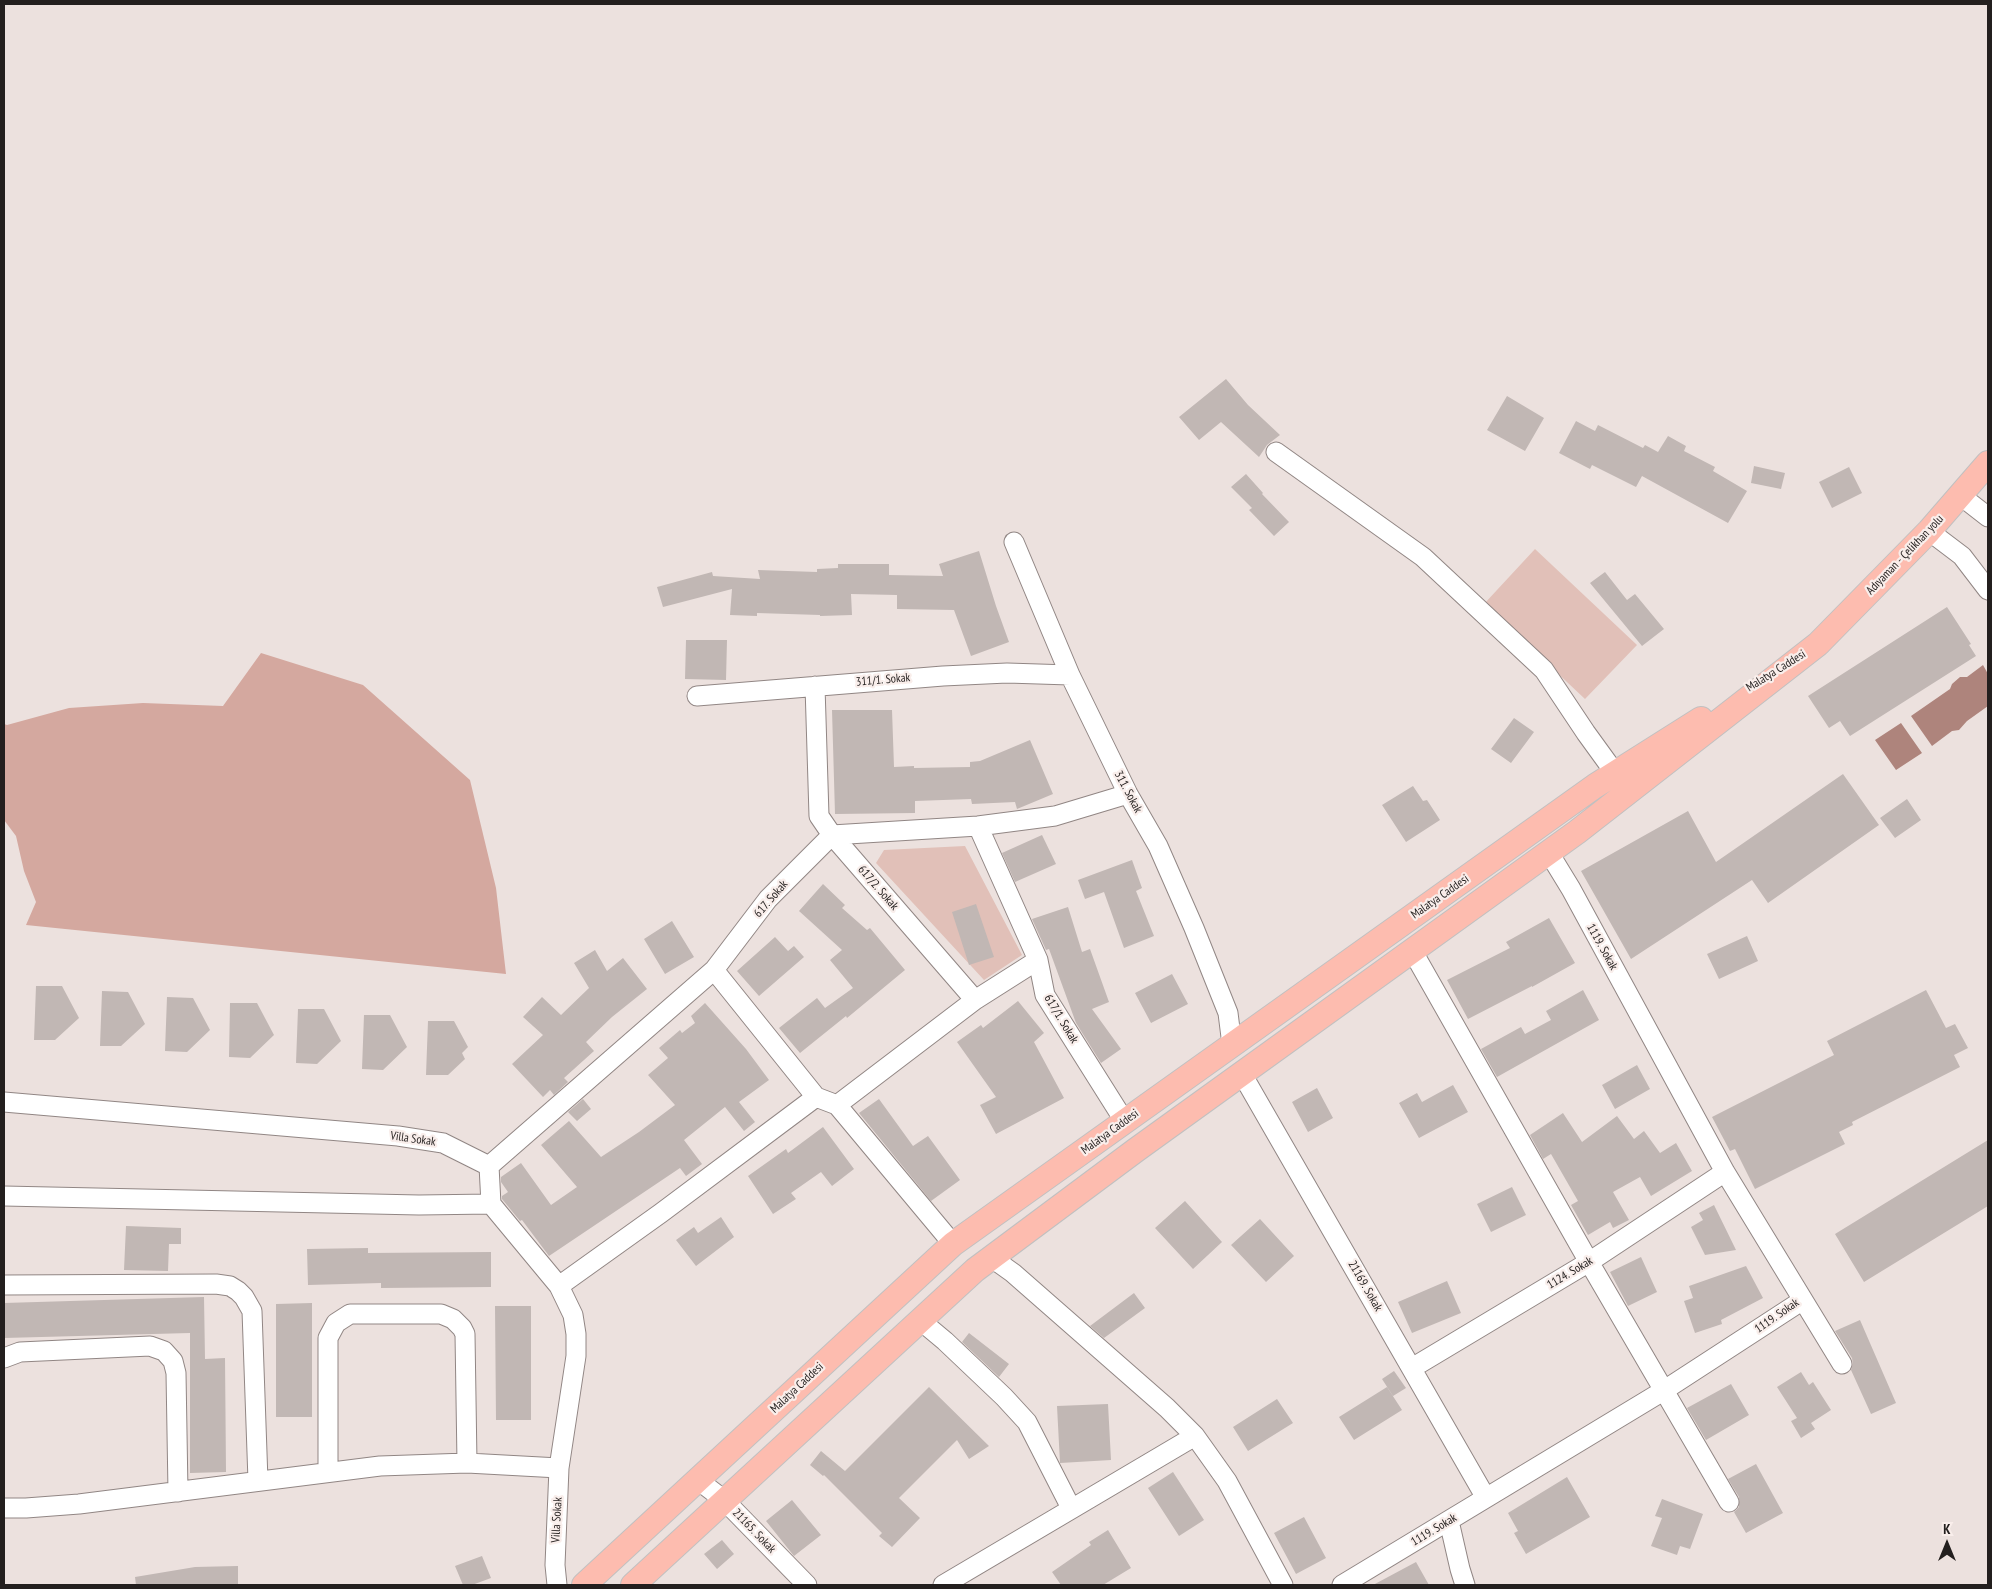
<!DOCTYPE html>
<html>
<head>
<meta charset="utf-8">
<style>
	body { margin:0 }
	#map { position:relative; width:1992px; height:1589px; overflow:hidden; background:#ece1de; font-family:"PT Sans Narrow",sans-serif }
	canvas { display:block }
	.frame { position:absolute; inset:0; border:5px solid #231f1e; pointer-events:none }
	.north { position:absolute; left:1922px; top:1519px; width:50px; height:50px; -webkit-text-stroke:4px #f9eeeb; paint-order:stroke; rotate:0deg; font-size:14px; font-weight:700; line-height:20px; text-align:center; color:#231f1e }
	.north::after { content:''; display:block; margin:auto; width:18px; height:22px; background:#231f1e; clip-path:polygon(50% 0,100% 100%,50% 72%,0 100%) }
</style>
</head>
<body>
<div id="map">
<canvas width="1992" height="1589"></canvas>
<div class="frame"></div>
<div class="north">K</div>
</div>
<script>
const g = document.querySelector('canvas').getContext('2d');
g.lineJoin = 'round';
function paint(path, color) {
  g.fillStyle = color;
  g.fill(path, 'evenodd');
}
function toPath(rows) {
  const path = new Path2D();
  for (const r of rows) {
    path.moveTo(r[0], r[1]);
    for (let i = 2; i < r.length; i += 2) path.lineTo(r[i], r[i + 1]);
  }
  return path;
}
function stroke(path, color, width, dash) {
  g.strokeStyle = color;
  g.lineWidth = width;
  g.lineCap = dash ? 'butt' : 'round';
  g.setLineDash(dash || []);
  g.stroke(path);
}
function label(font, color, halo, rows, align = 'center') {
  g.font = font + ' "PT Sans Narrow",sans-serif';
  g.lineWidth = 4.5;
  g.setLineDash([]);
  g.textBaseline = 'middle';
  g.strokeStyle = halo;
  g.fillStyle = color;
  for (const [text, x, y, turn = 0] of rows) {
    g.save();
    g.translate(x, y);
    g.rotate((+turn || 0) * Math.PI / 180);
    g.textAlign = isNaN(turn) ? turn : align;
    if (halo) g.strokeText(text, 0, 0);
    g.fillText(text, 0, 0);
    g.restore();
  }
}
const green = toPath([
	[1535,549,1637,645,1585,699,1484,604],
	[965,846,1022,955,984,980,876,863,884,850]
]);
const forest = toPath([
	[261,653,363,685,470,780,496,888,506,974,26,925,36,902,24,871,16,836,4,820,4,724,7,725,69,708,143,703,223,706]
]);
const water = toPath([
	[1983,665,1988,674,1988,706,1967,721,1959,730,1952,731,1932,746,1911,716,1950,689,1952,684,1960,677,1967,677],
	[1901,723,1922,753,1896,770,1875,740]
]);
const building = toPath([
	[1226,379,1248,405,1280,435,1267,445,1259,457,1221,422,1199,440,1179,417],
	[1507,396,1544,418,1525,451,1487,430],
	[1576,421,1595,431,1598,425,1643,448,1645,445,1658,452,1668,436,1686,446,1684,451,1715,467,1713,471,1747,491,1728,523,1642,476,1636,487,1592,465,1590,469,1559,453],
	[1754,466,1785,473,1781,489,1751,483],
	[1849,467,1862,493,1832,508,1819,482],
	[1246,474,1263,493,1262,494,1289,522,1274,536,1249,510,1252,508,1231,487],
	[979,551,996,606,1009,642,971,656,954,610,897,609,897,595,851,594,852,615,820,616,820,615,757,613,757,616,730,615,732,589,663,607,657,587,712,572,713,576,760,579,758,570,817,572,817,569,838,568,838,564,889,564,889,575,943,576,939,564],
	[1605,572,1627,600,1635,594,1664,629,1642,646,1590,583],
	[1947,607,1971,644,1969,645,1976,656,1850,736,1840,721,1829,728,1808,696],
	[686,640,727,640,726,680,685,679],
	[832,710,892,710,894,767,914,766,914,768,970,767,970,762,980,761,1030,740,1053,794,1017,809,1015,802,972,804,971,799,915,801,915,813,835,814],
	[1514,718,1534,732,1511,763,1491,749],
	[1843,774,1879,825,1768,903,1752,880,1631,959,1581,871,1688,811,1716,862],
	[1413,786,1423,801,1427,800,1440,820,1406,842,1382,805],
	[1907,799,1921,820,1895,838,1880,818],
	[1042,835,1056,864,1015,882,1002,853],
	[1132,860,1142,888,1136,891,1154,936,1124,948,1104,892,1085,899,1078,880],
	[823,884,845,905,842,908,867,930,870,928,905,970,847,1018,846,1016,800,1053,779,1028,817,998,825,1008,853,988,830,960,842,950,799,911],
	[976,904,994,957,969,965,952,912],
	[1068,907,1082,952,1090,949,1109,1002,1092,1009,1121,1049,1101,1063,1076,1023,1049,949,1046,950,1032,919],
	[1549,918,1575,963,1532,987,1532,986,1468,1019,1447,980,1510,948,1506,942],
	[672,921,694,957,665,974,644,939],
	[1747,936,1758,961,1719,979,1707,954],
	[775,937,788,951,794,946,804,957,759,996,737,971],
	[595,950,607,971,623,958,647,989,612,1017,586,1042,594,1051,564,1078,568,1082,554,1095,550,1090,543,1097,512,1064,543,1035,523,1017,542,997,561,1015,589,988,574,963],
	[1172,974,1188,1004,1151,1023,1135,993],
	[36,986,62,986,79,1018,55,1040,34,1040],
	[1583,990,1599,1020,1497,1077,1481,1049,1521,1027,1525,1034,1551,1020,1546,1011],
	[1926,990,1946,1028,1955,1024,1968,1048,1954,1055,1960,1067,1852,1122,1853,1125,1839,1132,1845,1144,1755,1189,1735,1149,1730,1151,1712,1117,1834,1055,1827,1041],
	[102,991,128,992,145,1024,121,1046,100,1046],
	[167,997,193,998,210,1030,187,1052,165,1051],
	[1018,1001,1044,1033,1034,1042,1064,1098,996,1134,980,1105,996,1097,957,1042,981,1025,983,1028],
	[230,1003,257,1003,274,1035,250,1058,229,1057],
	[705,1003,746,1049,769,1080,739,1102,755,1122,744,1131,725,1107,684,1140,702,1164,686,1176,680,1168,549,1256,522,1220,520,1221,502,1199,502,1196,508,1192,501,1182,501,1177,521,1163,551,1205,577,1187,541,1145,569,1121,601,1157,639,1132,675,1105,648,1075,668,1058,659,1048,680,1030,682,1033,695,1023,691,1016],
	[298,1009,324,1009,341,1041,317,1064,296,1063],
	[364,1015,390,1015,407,1047,383,1070,362,1069],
	[428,1021,454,1021,468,1047,462,1053,465,1059,448,1075,426,1075],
	[1637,1065,1650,1089,1615,1109,1602,1085],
	[1453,1085,1468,1112,1419,1138,1399,1103,1417,1093,1422,1102],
	[1317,1088,1333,1118,1308,1132,1292,1102],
	[583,1099,591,1109,577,1121,568,1112],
	[879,1099,913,1146,928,1136,960,1180,931,1201,859,1113],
	[1563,1113,1582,1142,1617,1116,1634,1139,1644,1131,1660,1153,1676,1143,1692,1171,1651,1196,1640,1177,1613,1192,1629,1220,1613,1228,1610,1222,1588,1235,1571,1205,1578,1201,1551,1154,1543,1159,1530,1135],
	[823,1127,854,1169,832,1186,821,1172,791,1193,796,1199,773,1214,748,1176,786,1149,788,1153],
	[1988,1140,1988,1206,1864,1282,1835,1234],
	[1512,1187,1526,1215,1491,1232,1477,1204],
	[1185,1201,1222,1242,1193,1269,1155,1228],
	[1714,1205,1736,1250,1705,1255,1691,1227,1703,1220,1699,1213],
	[721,1217,734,1237,696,1266,676,1240,694,1227,698,1233],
	[1260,1219,1294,1256,1266,1282,1231,1245],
	[126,1226,181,1228,181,1244,169,1244,168,1271,124,1270],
	[368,1248,368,1253,491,1252,491,1287,381,1288,381,1283,308,1285,307,1249],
	[1641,1257,1657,1292,1628,1306,1610,1272],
	[1746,1266,1763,1298,1721,1320,1722,1324,1695,1333,1684,1301,1693,1298,1689,1286],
	[1447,1281,1461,1313,1412,1333,1398,1302],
	[1134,1293,1145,1308,1104,1338,1090,1326],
	[204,1297,205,1359,225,1358,226,1472,190,1473,190,1333,4,1338,4,1303],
	[312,1303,312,1417,276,1417,276,1304],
	[495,1306,531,1306,531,1420,496,1420],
	[1860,1320,1896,1403,1871,1414,1851,1370,1853,1364,1852,1358,1835,1331],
	[969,1333,1009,1364,999,1377,962,1342],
	[1394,1371,1406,1388,1393,1396,1382,1379],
	[1801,1372,1809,1385,1813,1382,1831,1410,1811,1423,1815,1429,1801,1438,1791,1421,1797,1418,1777,1387],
	[1731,1384,1749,1415,1706,1440,1687,1408],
	[929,1387,989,1446,969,1459,957,1440,899,1498,920,1518,892,1547,879,1536,882,1533,824,1475,823,1476,810,1465,821,1451,845,1471],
	[1387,1387,1402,1410,1354,1440,1339,1417],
	[1277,1399,1293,1423,1248,1451,1233,1427],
	[1108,1404,1111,1460,1060,1463,1057,1406],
	[1756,1464,1783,1513,1746,1533,1734,1512,1739,1507,1739,1497,1728,1479],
	[1173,1472,1204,1520,1179,1536,1148,1488],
	[1567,1477,1590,1517,1526,1554,1514,1533,1518,1531,1508,1513],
	[1662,1499,1703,1514,1690,1549,1680,1546,1677,1555,1651,1546,1662,1518,1655,1516],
	[792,1500,821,1535,794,1556,766,1521],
	[1304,1517,1326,1558,1296,1574,1274,1533],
	[1108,1530,1131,1568,1103,1585,1061,1585,1052,1572,1091,1545,1089,1542],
	[722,1540,734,1554,717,1569,704,1554],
	[482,1556,491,1578,472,1585,463,1585,455,1566],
	[1416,1562,1429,1585,1373,1585],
	[238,1566,238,1585,136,1585,135,1577,195,1567]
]);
const minor = toPath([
	[1276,452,1423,557,1544,670,1586,733,1615,773],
	[1961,496,1988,517],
	[1929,531,1962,556,1988,590],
	[1014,542,1070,675,1128,794,1158,846,1194,928,1228,1013,1232,1045],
	[815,686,819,816,832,835,975,1000,1038,960],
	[697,696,943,676,1007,673,1070,675],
	[978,826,1038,960,1045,995,1125,1122],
	[1413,952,1589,1262,1729,1502],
	[714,970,816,1097,837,1105,953,1244],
	[1242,1074,1486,1498],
	[4,1102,398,1136,443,1143,489,1166,491,1204,559,1286,573,1315,576,1334,576,1356,559,1468,555,1565,557,1585],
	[837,1105,975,1000],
	[489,1166,714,970,768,899,832,835,978,826,1055,816,1128,794],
	[4,1196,419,1205,491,1204],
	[992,1258,1013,1273,1167,1408,1195,1436,1227,1481,1283,1585],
	[4,1285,216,1284,230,1286,238,1291,244,1297,252,1311,258,1481],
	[559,1286,661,1213,816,1097],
	[1803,1300,1842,1364],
	[921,1321,945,1341,1004,1397,1027,1422,1071,1508],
	[4,1358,20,1352,150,1346,164,1351,173,1361,176,1373,178,1492],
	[1412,1368,1589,1262,1725,1172],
	[328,1472,328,1338,336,1323,350,1314,441,1314,453,1319,462,1328,465,1334,467,1463],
	[698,1480,724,1500,807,1585],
	[4,1508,26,1508,79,1504,380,1466,467,1463,559,1468],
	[1449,1521,1460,1569,1465,1585],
	[943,1585,1195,1436],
	[1342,1585,1663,1391,1803,1300,1725,1172,1571,889,1549,853]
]);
const major = toPath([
	[584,1585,953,1244,1595,786,1701,719],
	[633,1585,975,1270,1136,1150,1577,832,1818,644,1929,531,1988,463]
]);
const streetNames = [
	["Adıyaman - Çelikhan yolu",1905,555,-46],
	["Malatya Caddesi",1776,671,-32],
	["311/1. Sokak",883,680,-5],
	["311. Sokak",1128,792,62],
	["617/2. Sokak",878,888,49],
	["Malatya Caddesi",1440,897,-35],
	["617. Sokak",771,899,-49],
	["1119. Sokak",1602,947,61],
	["617/1. Sokak",1061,1019,59],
	["Malatya Caddesi",1110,1132,-36],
	["Villa Sokak",413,1139,8],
	["1124. Sokak",1570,1273,-31],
	["21169. Sokak",1365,1286,60],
	["1119. Sokak",1777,1316,-35],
	["Malatya Caddesi",797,1388,-43],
	["Villa Sokak",557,1520,-87],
	["1119. Sokak",1434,1530,-31],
	["21165. Sokak",754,1531,46]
];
paint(green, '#e1c0b8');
paint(forest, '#d4a89f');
paint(water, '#ae847c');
paint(building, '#c1b7b4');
stroke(minor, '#918684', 21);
stroke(major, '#c1c0c0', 26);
stroke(minor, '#fff', 19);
stroke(major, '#fdbcaf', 24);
label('12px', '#231f1e', '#f9eeeb', streetNames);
</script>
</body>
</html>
